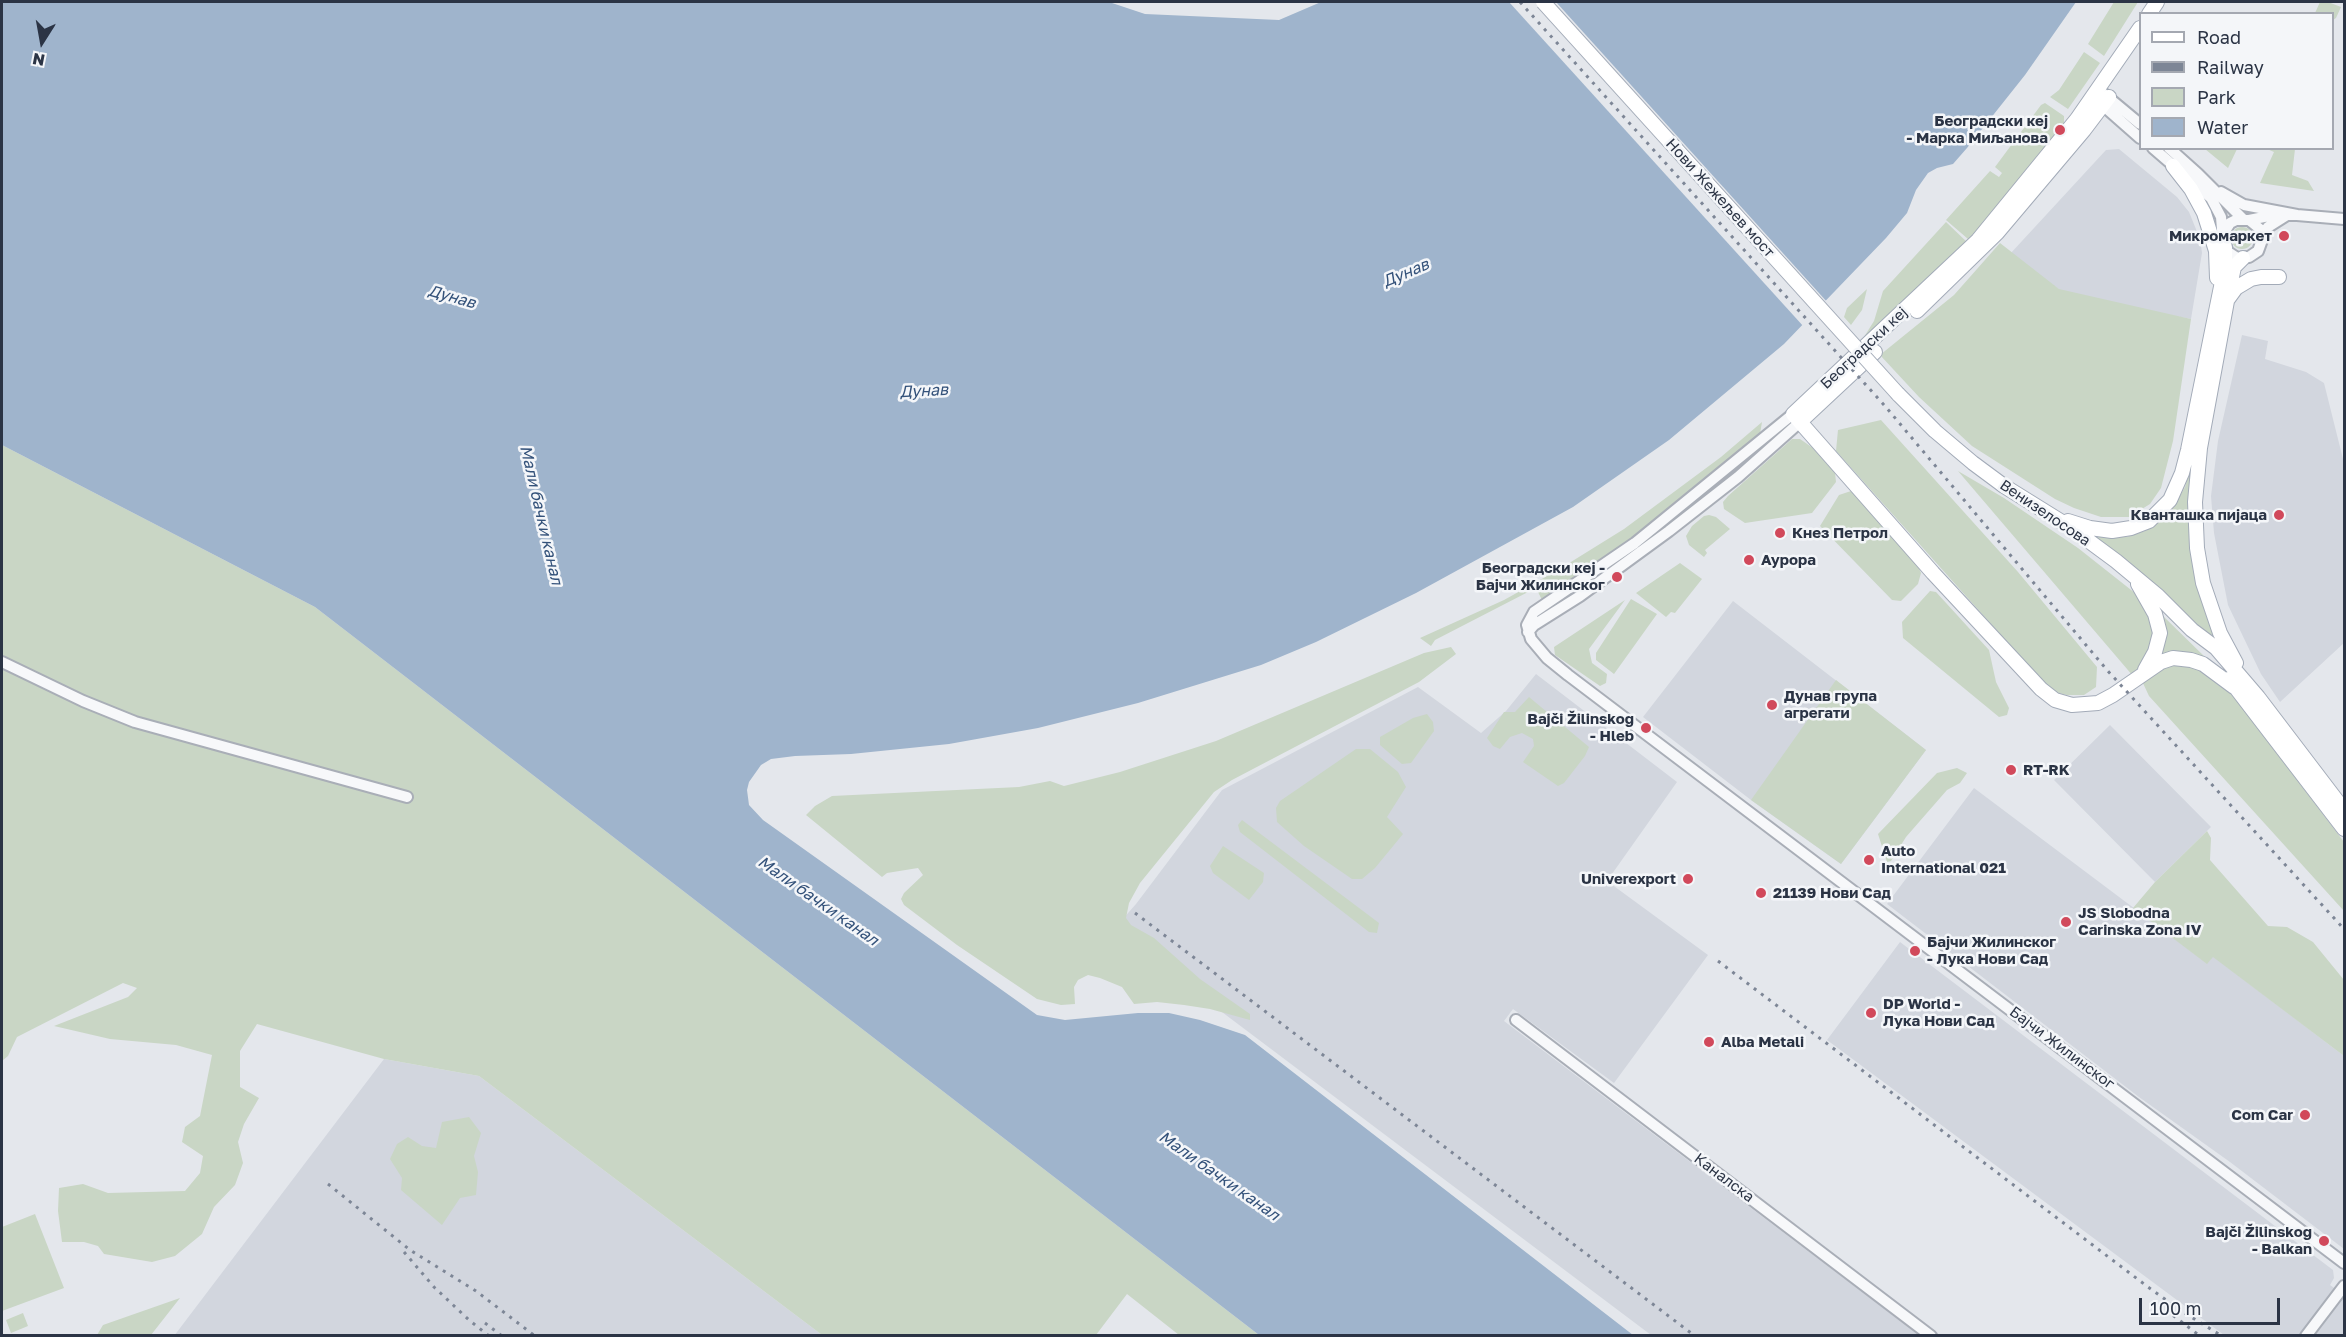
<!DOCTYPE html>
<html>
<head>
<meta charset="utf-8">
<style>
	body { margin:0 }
	#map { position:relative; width:2346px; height:1337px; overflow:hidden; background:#e4e7ec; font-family:"Golos Text",sans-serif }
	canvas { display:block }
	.frame { position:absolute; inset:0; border:3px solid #2b3445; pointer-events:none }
	.legend { position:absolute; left:2139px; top:12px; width:195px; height:138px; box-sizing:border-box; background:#f4f6f9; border:2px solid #a4a8b1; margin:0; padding:8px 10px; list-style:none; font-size:18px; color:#2b3445 }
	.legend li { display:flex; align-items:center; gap:12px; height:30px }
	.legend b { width:30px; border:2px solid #a4a8b1 }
	.north { position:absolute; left:12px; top:12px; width:60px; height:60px; -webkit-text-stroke:4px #f4f6f9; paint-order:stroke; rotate:191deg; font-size:16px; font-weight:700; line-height:24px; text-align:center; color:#2b3445 }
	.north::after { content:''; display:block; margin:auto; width:21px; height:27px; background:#2b3445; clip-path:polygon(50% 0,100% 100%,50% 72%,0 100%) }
	.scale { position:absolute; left:2139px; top:1298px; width:141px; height:27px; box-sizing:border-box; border:3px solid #2b3445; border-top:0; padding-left:8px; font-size:18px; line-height:21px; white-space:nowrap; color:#2b3445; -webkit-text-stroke:4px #f4f6f9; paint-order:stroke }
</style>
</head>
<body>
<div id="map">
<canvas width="2346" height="1337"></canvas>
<div class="frame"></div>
<ul class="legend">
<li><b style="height:8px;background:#fff"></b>Road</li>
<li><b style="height:8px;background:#7d8696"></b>Railway</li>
<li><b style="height:16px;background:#c9d6c5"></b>Park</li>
<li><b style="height:16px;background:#9fb4cc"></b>Water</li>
</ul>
<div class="north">N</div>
<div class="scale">100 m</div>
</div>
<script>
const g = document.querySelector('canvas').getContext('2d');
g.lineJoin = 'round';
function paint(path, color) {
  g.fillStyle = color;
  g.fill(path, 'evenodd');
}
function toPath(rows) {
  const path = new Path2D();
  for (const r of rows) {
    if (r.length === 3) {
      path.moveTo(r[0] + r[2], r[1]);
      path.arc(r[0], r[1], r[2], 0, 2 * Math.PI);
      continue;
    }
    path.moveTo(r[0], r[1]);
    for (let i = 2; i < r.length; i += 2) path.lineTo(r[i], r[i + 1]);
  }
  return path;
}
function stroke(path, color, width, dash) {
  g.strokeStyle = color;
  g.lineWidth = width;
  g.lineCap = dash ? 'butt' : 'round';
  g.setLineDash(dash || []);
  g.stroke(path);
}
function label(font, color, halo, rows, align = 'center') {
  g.font = font + ' "Golos Text",sans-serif';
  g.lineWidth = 5;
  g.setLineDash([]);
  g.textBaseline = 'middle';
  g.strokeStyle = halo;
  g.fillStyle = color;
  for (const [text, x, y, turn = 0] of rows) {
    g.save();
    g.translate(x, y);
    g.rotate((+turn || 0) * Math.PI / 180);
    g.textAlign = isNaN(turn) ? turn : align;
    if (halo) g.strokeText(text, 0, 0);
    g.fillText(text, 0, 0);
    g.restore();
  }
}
const built = toPath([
	[2119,149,2177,197,2189,212,2200,239,2202,253,2191,319,2068,296,2010,254,2106,150],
	[2242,335,2268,341,2265,359,2306,372,2324,383,2344,463,2344,643,2280,702,2261,674,2228,605,2214,533,2211,496,2218,441],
	[1733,601,1926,750,1841,864,1751,800,1643,717],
	[1536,674,1677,782,1607,881,1708,955,1614,1083,1513,1009,1504,1021,1919,1335,1651,1335,1113,930,1136,904,1222,790,1418,687,1481,733,1506,711],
	[2110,725,2211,827,2155,882,2054,780],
	[1974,788,2207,963,2213,956,2344,1056,2344,1249,2230,1162,2139,1097,1887,904],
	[1900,942,2333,1270,2334,1278,2330,1285,2344,1295,2344,1335,2224,1335,1827,1040],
	[384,1059,479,1076,822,1335,174,1336]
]);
const green = toPath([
	[2114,2,2138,2,2104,56,2088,44],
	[2320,2,2328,2,2341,7,2336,18,2333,20,2332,14,2315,13],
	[2084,52,2100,63,2068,109,2050,97,2059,90],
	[2045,103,2064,116,2064,123,2058,129,2057,137,1992,217,1968,239,1946,220,1990,171,1999,177,2002,173,1995,167,2041,105],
	[2205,149,2237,149,2228,168],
	[2267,149,2295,149,2292,175,2308,181,2314,191,2260,183,2274,152],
	[1946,222,1968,243,1868,342,1864,337,1874,321,1883,291],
	[2242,238,11],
	[2000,243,2059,289,2191,319,2173,441,2161,488,2150,504,2129,517,2101,517,2074,508,2055,499,1972,446,1919,397,1880,355,1954,295],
	[1867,289,1862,310,1851,325,1844,317,1847,308],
	[1881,420,2018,572,2097,667,2096,687,2084,695,2067,695,2051,691,1836,451,1838,430],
	[1762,422,1760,434,1755,440,1680,501,1626,543,1542,600,1537,590,1530,591,1435,640,1431,646,1420,638,1504,600,1558,570,1624,529,1721,457],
	[1792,439,1800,439,1813,448,1835,473,1836,482,1812,513,1745,523,1724,509,1723,502,1728,496],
	[2,445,315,607,1259,1335,1179,1335,1127,1294,1096,1335,822,1335,479,1076,384,1059,257,1024,240,1051,240,1087,259,1098,244,1124,238,1142,243,1163,235,1185,214,1207,202,1234,175,1256,152,1262,104,1254,98,1246,84,1242,62,1242,58,1211,59,1188,83,1184,108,1193,185,1191,200,1173,203,1156,182,1142,185,1127,200,1116,212,1055,176,1045,110,1039,54,1026,128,997,137,988,123,983,17,1037,8,1056,2,1061],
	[2194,456,2191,522,2222,649,2088,535,2126,537,2145,531,2159,522,2172,509,2185,487],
	[1958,471,2004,498,2078,548,2140,597,2150,611,2157,635,2142,668,2133,676],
	[1851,491,1918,566,1921,573,1918,584,1901,601,1892,600,1820,526,1839,495],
	[1709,515,1716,517,1730,529,1705,550,1707,553,1704,557,1689,545,1686,536,1692,526,1704,516],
	[1680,563,1702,579,1675,613,1671,612,1666,617,1636,593],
	[1930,591,1936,592,1989,650,1996,682,2009,708,2007,715,1999,717,1903,638,1902,622],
	[1631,599,1657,614,1614,674,1596,660,1596,653],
	[1625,600,1589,649,1592,663,1607,674,1606,683,1600,686,1555,655,1554,647],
	[2161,614,2206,658,2192,654,2160,656,2166,628],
	[1451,647,1456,654,1419,682,1232,780,1214,792,1140,883,1129,903,1126,918,1131,925,1154,938,1200,979,1250,1014,1250,1020,1210,1009,1184,1005,1157,1002,1134,1004,1122,987,1100,978,1088,975,1078,980,1074,987,1075,1004,1061,1005,1037,999,957,945,904,905,901,899,904,893,923,875,918,868,887,873,882,877,806,815,815,806,832,796,1019,787,1050,781,1064,786,1120,772,1216,741,1424,653],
	[2176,661,2198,666,2228,689,2344,842,2344,911,2149,696,2142,681],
	[1836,680,1926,750,1841,864,1751,800],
	[1529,697,1589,747,1585,756,1564,783,1558,786,1523,762,1534,746,1533,739,1522,733,1510,737,1500,749,1493,746,1487,738,1504,712,1515,712],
	[1427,714,1433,722,1434,731,1411,763,1402,764,1380,745,1380,737,1413,718],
	[1356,749,1370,749,1398,772,1406,787,1387,817,1403,834,1375,868,1362,879,1352,879,1304,846,1277,822,1276,808,1280,801],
	[1957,768,1967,773,1960,783,1947,790,1906,837,1891,861,1887,862,1878,834,1937,773],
	[1242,820,1379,923,1377,933,1369,932,1240,832,1238,825],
	[2207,831,2211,838,2210,860,2268,926,2287,927,2313,942,2344,980,2344,1056,2213,957,2207,964,2133,908,2155,882],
	[1223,846,1264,873,1263,882,1249,900,1213,873,1210,866],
	[469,1117,481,1133,474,1156,478,1172,476,1195,460,1198,442,1225,401,1190,402,1178,390,1159,397,1144,408,1137,422,1146,436,1148,442,1122],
	[35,1214,64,1288,2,1311,2,1227],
	[180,1298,151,1335,97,1335,103,1325],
	[23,1313,28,1326,11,1333,6,1320]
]);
const water = toPath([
	[2,2,1109,2,1145,14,1279,20,1321,2,2076,2,2025,75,1967,148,1953,164,1937,168,1928,173,1916,190,1907,213,1886,238,1784,344,1669,440,1573,507,1416,593,1316,642,1261,665,1138,703,1038,728,949,744,851,754,795,756,771,759,761,765,749,782,747,790,749,805,763,820,1037,1015,1065,1020,1138,1013,1169,1013,1200,1020,1245,1035,1633,1335,1259,1335,315,607,2,445]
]);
const pier = toPath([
	[1509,2,1556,2,1828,303,1804,327]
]);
const minor = toPath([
	[2104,94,2140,124],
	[2098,101,2140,138],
	[2153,148,2211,198,2221,217,2223,241,2228,252,2237,258,2249,257,2258,251,2262,240,2260,229,2249,220,2236,220,2230,223,2223,234],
	[2169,148,2198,174,2243,219],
	[2221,192,2244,205,2297,215],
	[2249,220,2274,215,2297,215,2344,219],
	[2262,235,2268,227,2287,215],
	[1793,414,1635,543,1534,612,1527,625,1531,639,1547,658,1568,675,2344,1263],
	[1528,632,1534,625,1580,596,1669,531,1738,477,1800,422],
	[2,662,83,701,135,722,407,797],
	[1516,1020,1931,1336],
	[2306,1336,2344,1286]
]);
const major = toPath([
	[2149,14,2157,2],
	[2140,28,2077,119,1978,240,1793,414,1933,573,2041,689,2055,700,2072,705,2098,703,2113,695,2161,662,2173,658,2191,660,2203,664,2234,687],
	[2173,166,2191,189,2204,213,2216,251,2217,278],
	[2228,299,2236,288,2251,279,2261,277,2279,277],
	[1917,311,1997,233,2084,130,2109,97],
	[1898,394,1935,431,1973,463,2004,486,2070,527,2116,561,2158,596,2192,630,2216,648,2258,697,2344,810],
	[1800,422,1875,352],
	[2068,521,2090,528,2112,531,2131,528,2149,521,2170,500,2182,473,2188,450,2225,267,2225,247],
	[2138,584,2155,614,2160,633,2155,652,2145,670],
	[2236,663,2220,633,2203,583,2197,548,2195,502,2200,448,2227,301,2234,267,2243,258],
	[2229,679,2344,829]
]);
const rail = toPath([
	[1520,2,1885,406,2107,670,2344,929],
	[1135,913,1695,1336],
	[1718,961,2148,1287,2183,1312,2222,1336],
	[328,1184,410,1250,476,1291,535,1336],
	[404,1252,434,1287,469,1320,489,1336],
	[2166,1310,2200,1336],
	[485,1323,502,1336]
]);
const majorBridge = toPath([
	[1543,2,1898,394]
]);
const markers = [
	[2060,130,6,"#d1495b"],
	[2284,236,6,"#d1495b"],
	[2279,515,6,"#d1495b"],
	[1780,533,6,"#d1495b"],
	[1749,560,6,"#d1495b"],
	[1617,577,6,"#d1495b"],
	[1772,705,6,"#d1495b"],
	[1646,728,6,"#d1495b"],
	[2011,770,6,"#d1495b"],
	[1869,860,6,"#d1495b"],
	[1688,879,6,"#d1495b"],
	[1761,893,6,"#d1495b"],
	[2066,922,6,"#d1495b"],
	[1915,951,6,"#d1495b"],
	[1871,1013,6,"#d1495b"],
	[1709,1042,6,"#d1495b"],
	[2305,1115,6,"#d1495b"],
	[2324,1241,6,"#d1495b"]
];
const poiNames = [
	["Београдски кеј",2048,121,"right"],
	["- Марка Миљанова",2048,138,"right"],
	["Микромаркет",2272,236,"right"],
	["Кванташка пијаца",2267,515,"right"],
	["Кнез Петрол",1792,533],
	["Аурора",1761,560],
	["Београдски кеј -",1605,568,"right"],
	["Бајчи Жилинског",1605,585,"right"],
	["Дунав група",1784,696],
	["агрегати",1784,713],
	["Bajči Žilinskog",1634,719,"right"],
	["- Hleb",1634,736,"right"],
	["RT-RK",2023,770],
	["Auto",1881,851],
	["International 021",1881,868],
	["Univerexport",1676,879,"right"],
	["21139 Нови Сад",1773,893],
	["JS Slobodna",2078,913],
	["Carinska Zona IV",2078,930],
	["Бајчи Жилинског",1927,942],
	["- Лука Нови Сад",1927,959],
	["DP World -",1883,1004],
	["Лука Нови Сад",1883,1021],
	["Alba Metali",1721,1042],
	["Com Car",2293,1115,"right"],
	["Bajči Žilinskog",2312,1232,"right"],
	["- Balkan",2312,1249,"right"]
];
const streetNames = [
	["Нови Жежељев мост",1720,198,48],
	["Београдски кеј",1864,348,-43],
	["Венизелосова",2045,513,34],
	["Бајчи Жилинског",2062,1048,37],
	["Каналска",1724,1178,37]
];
const waterNames = [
	["Дунав",1406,273,-23],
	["Дунав",452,297,16],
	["Дунав",924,391,-3],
	["Мали бачки канал",541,515,77],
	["Мали бачки канал",818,901,35],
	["Мали бачки канал",1219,1176,35]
];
paint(built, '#d2d6de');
paint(green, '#c9d6c5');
paint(water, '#9fb4cc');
paint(pier, '#e4e7ec');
stroke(minor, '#a9aeb7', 14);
stroke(major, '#a3abb8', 16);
stroke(minor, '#f7f8fa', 10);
stroke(major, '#fff', 14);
stroke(rail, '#7d8696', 3, [3, 6]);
stroke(majorBridge, '#a3abb8', 16, []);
stroke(majorBridge, '#fff', 14);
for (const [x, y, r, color] of markers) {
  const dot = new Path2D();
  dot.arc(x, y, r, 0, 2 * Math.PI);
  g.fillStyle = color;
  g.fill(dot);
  stroke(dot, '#f4f6f9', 2);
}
label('bold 15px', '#2b3445', '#f4f6f9', poiNames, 'left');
label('15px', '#2b3445', '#f4f6f9', streetNames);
label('italic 16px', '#34527a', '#f4f6f9', waterNames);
</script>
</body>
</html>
